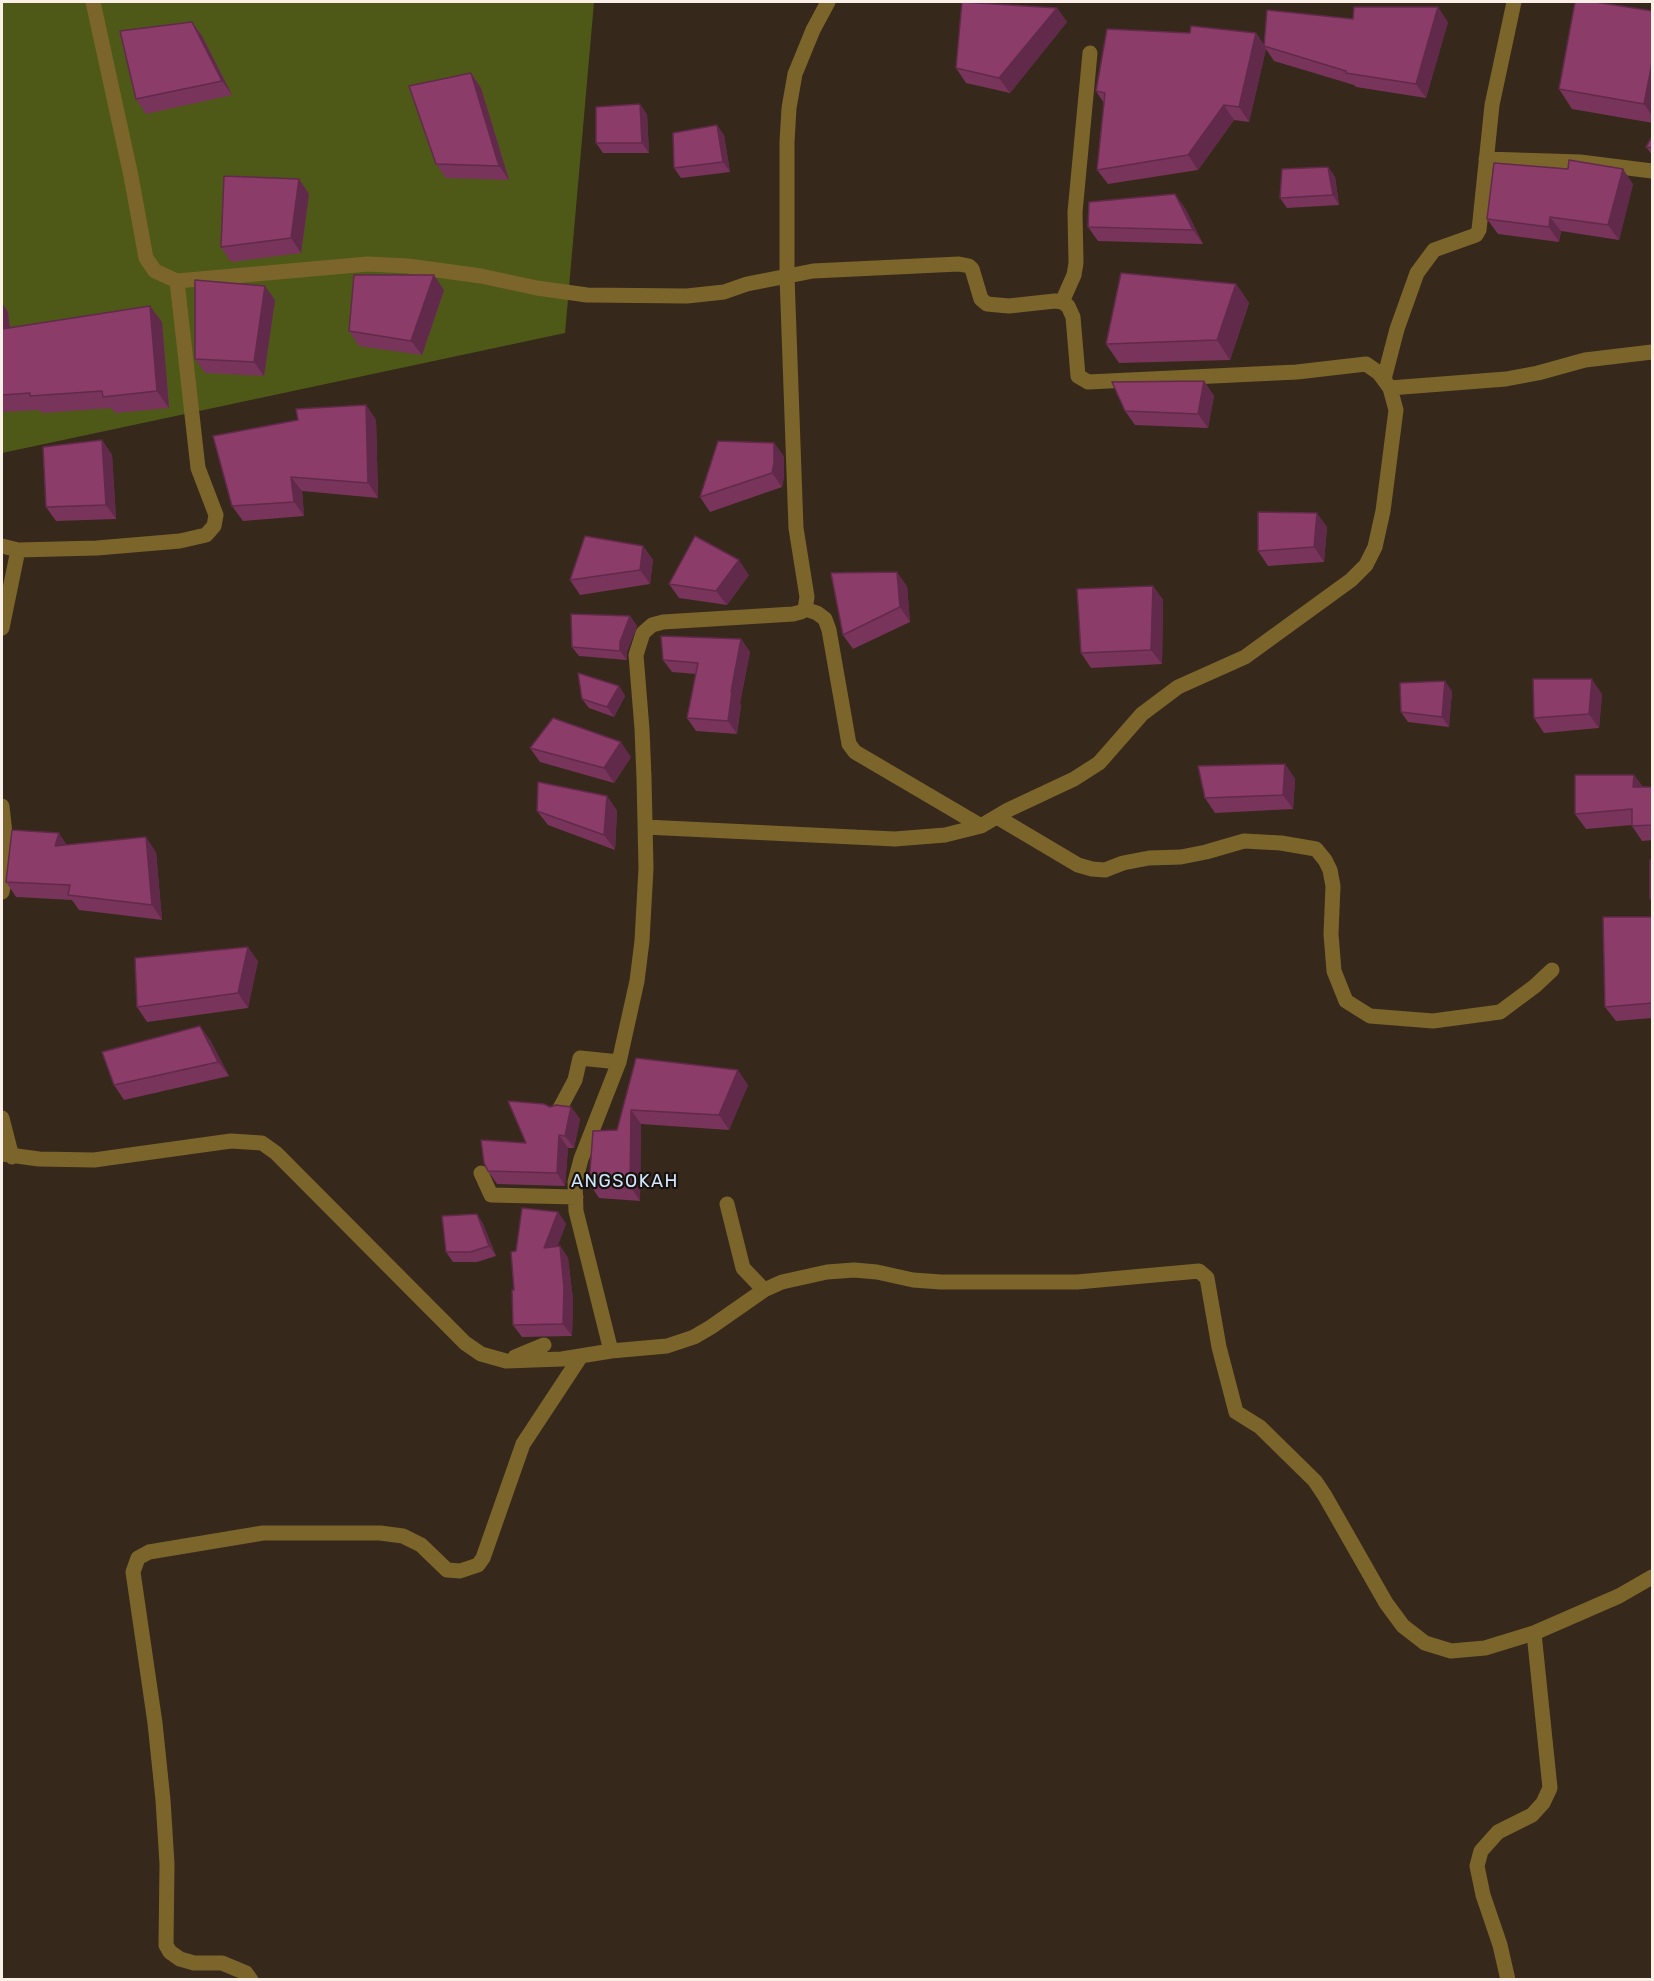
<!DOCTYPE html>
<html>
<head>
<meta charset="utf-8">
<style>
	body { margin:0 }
	#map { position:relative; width:1654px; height:1981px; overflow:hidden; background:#37281c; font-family:Rubik,sans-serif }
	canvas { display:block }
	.frame { position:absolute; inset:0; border:3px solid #faf0e8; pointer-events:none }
</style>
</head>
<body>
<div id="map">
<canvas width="1654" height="1981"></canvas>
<div class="frame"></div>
</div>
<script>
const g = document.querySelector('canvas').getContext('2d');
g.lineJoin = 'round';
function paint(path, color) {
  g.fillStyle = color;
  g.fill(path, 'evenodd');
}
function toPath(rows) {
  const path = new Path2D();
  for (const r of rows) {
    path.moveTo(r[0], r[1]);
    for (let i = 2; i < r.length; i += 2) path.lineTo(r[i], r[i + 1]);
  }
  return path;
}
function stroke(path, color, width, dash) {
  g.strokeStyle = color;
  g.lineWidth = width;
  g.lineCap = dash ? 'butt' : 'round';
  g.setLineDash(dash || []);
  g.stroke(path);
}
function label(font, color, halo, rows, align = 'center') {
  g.font = font + ' Rubik,sans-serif';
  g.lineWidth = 4.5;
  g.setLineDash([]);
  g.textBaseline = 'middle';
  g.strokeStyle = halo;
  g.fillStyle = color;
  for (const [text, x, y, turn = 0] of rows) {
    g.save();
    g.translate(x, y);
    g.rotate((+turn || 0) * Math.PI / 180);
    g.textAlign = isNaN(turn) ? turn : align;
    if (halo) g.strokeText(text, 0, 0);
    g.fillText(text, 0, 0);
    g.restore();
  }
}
const green = toPath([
	[2,2,594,2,565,333,2,453]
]);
const minor = toPath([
	[1486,159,1580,162,1652,171],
	[177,281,368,264,408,266,481,276,537,288,587,295,687,296,724,292,747,284,813,271,959,264,969,266,972,269,981,299,987,304,1009,306,1055,301,1062,302,1068,306,1073,317,1078,376,1088,382,1297,372,1366,364,1379,373,1390,388],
	[1062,302,1074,275,1076,263,1075,212,1090,53],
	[1384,379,1397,329,1417,273,1434,250,1476,235,1479,230,1492,105,1514,2],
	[2,546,18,550],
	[805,609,817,613,825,619,829,630,849,744,855,752,981,826],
	[2,628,18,550,97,548,180,541,206,535,214,526,216,515,198,468,177,281,155,271,146,258,131,176,93,2],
	[2,806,8,861,2,892],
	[997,817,1078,865,1092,869,1105,870,1123,863,1149,858,1181,857,1206,852,1244,841,1281,843,1316,849,1325,860,1330,870,1333,886,1331,934,1334,971,1346,1001,1370,1016,1433,1021,1500,1012,1535,986,1552,970],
	[645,827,895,839,945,835,981,826,1008,810,1074,779,1099,763,1142,714,1178,687,1245,657,1351,580,1366,565,1375,547,1383,511,1396,410,1390,388,1506,379,1538,373,1585,360,1652,352],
	[559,1110,575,1080,580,1058,619,1062],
	[2,1118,12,1157],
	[2,1154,39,1159,94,1160,231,1141,262,1143,276,1153,465,1343,481,1354,506,1361,562,1359,611,1351,667,1346,694,1337,711,1327,764,1290,782,1282,827,1272,854,1270,877,1272,913,1280,941,1282,1077,1282,1199,1271,1207,1278,1219,1347,1236,1412,1260,1427,1315,1481,1325,1496,1386,1603,1403,1626,1425,1643,1451,1651,1485,1648,1534,1633,1619,1596,1652,1577],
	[481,1173,491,1195,576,1197],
	[727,1204,743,1268,764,1290],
	[611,1351,576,1211,575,1182,581,1159,619,1062,637,981,642,941,646,868,644,778,642,729,636,655,643,633,652,625,663,622,793,614,801,612,805,609,807,597,796,528,787,276,787,142,789,108,795,74,813,30,828,2],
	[515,1357,544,1345],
	[251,1980,246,1973,222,1963,194,1963,180,1959,170,1952,166,1945,167,1864,163,1800,155,1723,133,1572,138,1558,149,1552,263,1533,380,1533,403,1536,421,1545,447,1570,460,1571,478,1565,483,1558,523,1444,581,1356],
	[1508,1980,1500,1945,1483,1895,1477,1866,1481,1851,1498,1832,1532,1815,1543,1803,1550,1788,1534,1633]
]);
const wall = toPath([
	[1057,8,1067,22,1010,93,966,83,956,68],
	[1653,11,1653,123,1572,109,1559,89],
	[1353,19,1448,22,1426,98,1356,87,1354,85,1274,61,1266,49,1249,122,1234,120,1198,170,1108,184,1097,170,1104,103,1096,91,1190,33,1256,33,1264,45],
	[192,22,202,36,232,95,146,114,136,99],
	[471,73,481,88,509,180,446,178,436,164],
	[647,114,649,153,603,153,596,143],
	[724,135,730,172,681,178,674,168],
	[1653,135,1653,156,1646,147],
	[1328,167,1335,177,1339,205,1287,208,1280,198],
	[299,179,309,194,301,253,231,262,221,247],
	[1633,184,1619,240,1561,231,1559,242,1498,234,1487,219],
	[1185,208,1203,244,1098,241,1088,227],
	[1236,284,1249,303,1230,360,1119,363,1106,344],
	[444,290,422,355,359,346,349,331],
	[275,300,264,376,205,373,195,359],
	[2,303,8,312,10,328,162,322,169,408,115,413,111,408,42,413,40,410,2,412],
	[1204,381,1214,396,1208,428,1135,425,1125,411],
	[366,405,376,420,378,498,302,491,304,516,243,521,232,506,298,420],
	[102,440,112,455,116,519,56,521,46,507],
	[774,443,784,457,784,477,782,487,710,512,700,497],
	[1327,527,1324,562,1268,566,1258,551],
	[643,546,653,560,650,584,580,595,570,580],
	[749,575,727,605,679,598,669,584],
	[907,586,910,622,853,649,843,635],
	[1153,586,1163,600,1162,664,1091,668,1081,653],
	[630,616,637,626,627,652,627,660,579,656,572,647],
	[741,639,750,652,740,703,741,705,737,734,696,731,687,718,696,674,672,672,663,660],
	[619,686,625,696,614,717,589,708,582,699],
	[1452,691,1449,727,1408,722,1401,712],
	[1602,694,1599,728,1544,733,1534,718],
	[530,748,631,757,614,783,540,762],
	[1285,764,1295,779,1293,809,1215,813,1205,798],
	[1634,775,1643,787,1653,787,1653,840,1642,841,1632,826,1632,825,1586,829,1575,814],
	[607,796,617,811,615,850,548,825,537,811],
	[67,845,156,852,162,920,79,910,72,900,16,897,6,882],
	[1653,917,1653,1018,1616,1021,1605,1007],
	[258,961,248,1008,147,1022,137,1007],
	[210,1040,229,1076,124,1100,114,1085],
	[636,1058,748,1085,729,1130,641,1124,640,1201,599,1198,589,1183,617,1130],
	[550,1107,571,1107,580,1119,574,1148,568,1148,565,1186,497,1184,488,1171,526,1143],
	[558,1212,566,1224,557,1247,560,1246,568,1258,573,1300,572,1336,522,1337,513,1325,516,1251],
	[477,1214,483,1224,496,1256,477,1262,453,1262,446,1252]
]);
const shadedWall = toPath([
	[1438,7,1448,22,1426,98,1416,84],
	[1057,8,1067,22,1010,93,999,78],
	[192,22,202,36,232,95,222,81],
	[1256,33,1266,49,1249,122,1239,107],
	[1653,58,1653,117,1644,104],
	[471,73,481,88,509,180,499,166],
	[640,104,647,114,649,153,642,143],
	[1224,105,1234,120,1198,170,1188,155],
	[717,125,724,135,730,172,723,162],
	[1328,167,1335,177,1339,205,1333,195],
	[1623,169,1633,184,1619,240,1608,225],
	[299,179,309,194,301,253,291,238],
	[1175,194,1185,208,1203,244,1193,230],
	[1550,217,1561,231,1559,242,1549,227],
	[434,275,444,290,422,355,411,341],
	[1236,284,1249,303,1230,360,1217,340],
	[265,286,275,300,264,376,254,362],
	[2,303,8,312,12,346,2,331],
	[150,306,162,322,169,408,157,391],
	[1204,381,1214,396,1208,428,1198,414],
	[366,405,376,420,378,498,368,483],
	[102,440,112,455,116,519,106,505],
	[774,443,784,457,784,477,782,487,772,473],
	[291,477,302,491,304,516,294,502],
	[1317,513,1327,527,1324,562,1314,547],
	[643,546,653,560,650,584,640,570],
	[739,560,749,575,727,605,716,591],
	[897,572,907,586,910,622,900,607],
	[1153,586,1163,600,1162,664,1151,650],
	[630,616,637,626,627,652,627,660,620,651,620,642],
	[741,639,750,652,740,703,741,705,737,734,728,721,731,692],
	[1592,679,1602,694,1599,728,1589,714],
	[1445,681,1452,691,1449,727,1442,717],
	[619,686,625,696,614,717,607,707],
	[621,742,631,757,614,783,604,768],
	[1285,764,1295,779,1293,809,1283,795],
	[1634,775,1644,789,1633,787],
	[607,796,617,811,615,850,604,835],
	[59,833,69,848,55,846],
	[146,837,156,852,162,920,152,905],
	[248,947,258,961,248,1008,238,993],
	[200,1026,210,1040,229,1076,218,1062],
	[738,1070,748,1085,729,1130,719,1115],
	[571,1107,580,1119,574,1148,565,1136],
	[631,1110,641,1124,640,1201,630,1186],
	[559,1135,568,1148,565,1186,557,1173],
	[558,1212,566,1224,552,1260,544,1248],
	[477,1214,483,1224,496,1256,489,1246],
	[560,1246,568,1258,573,1300,572,1336,563,1324]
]);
const building = toPath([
	[962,2,1057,8,999,78,956,68,962,2],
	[1575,2,1595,2,1653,11,1653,58,1644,104,1559,89,1575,2],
	[1354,7,1438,7,1416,84,1346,73,1346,71,1264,46,1267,10,1353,19,1354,7],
	[192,22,222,81,136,99,120,31,192,22],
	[1191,26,1256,33,1239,107,1224,105,1188,155,1097,170,1105,93,1096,91,1107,29,1190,33,1191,26],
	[471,73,499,166,436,164,409,86,471,73],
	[640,104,642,143,596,143,596,107,640,104],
	[717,125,723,162,674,168,673,133,717,125],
	[1653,135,1653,148,1646,147,1653,135],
	[1569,160,1623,169,1608,225,1550,217,1549,227,1487,219,1494,163,1568,169,1569,160],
	[1328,167,1333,195,1280,198,1282,169,1328,167],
	[224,176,299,179,291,238,221,247,224,176],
	[1175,194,1193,230,1088,227,1089,202,1175,194],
	[1121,273,1236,284,1217,340,1106,344,1121,273],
	[354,275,434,275,411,341,349,331,354,275],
	[195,280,265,286,254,362,195,359,195,280],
	[150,306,157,391,103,397,102,391,30,396,30,393,2,395,2,329,150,306],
	[1204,381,1198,414,1125,411,1112,382,1204,381],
	[366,405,368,483,291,477,294,502,232,506,213,436,298,420,296,409,366,405],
	[102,440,106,505,46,507,43,447,102,440],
	[718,441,774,443,774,463,772,473,700,497,718,441],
	[1258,512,1317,513,1314,547,1258,551,1258,512],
	[585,536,643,546,640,570,570,580,585,536],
	[695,536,739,560,716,591,669,584,695,536],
	[897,572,900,607,843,635,831,573,897,572],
	[1153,586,1151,650,1081,653,1077,589,1153,586],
	[571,614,630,616,620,642,620,651,572,647,571,614],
	[661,636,741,639,731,692,732,692,728,721,687,718,698,663,663,660,661,636],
	[578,673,619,686,607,707,582,699,578,673],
	[1533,679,1592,679,1589,714,1534,718,1533,679],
	[1445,681,1442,717,1401,712,1400,683,1445,681],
	[553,718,621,742,604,768,530,748,553,718],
	[1285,764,1283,795,1205,798,1198,766,1285,764],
	[1575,775,1634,775,1633,787,1653,787,1653,825,1632,826,1632,809,1575,814,1575,775],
	[538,782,607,796,604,835,537,811,538,782],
	[12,830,59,833,55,846,146,837,152,905,68,895,70,885,6,882,12,830],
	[1650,860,1653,860,1653,899,1650,899,1650,860],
	[1603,917,1653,917,1653,1003,1605,1007,1603,917],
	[248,947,238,993,137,1007,135,958,248,947],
	[200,1026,218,1062,114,1085,102,1052,200,1026],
	[636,1058,738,1070,719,1115,631,1110,630,1186,589,1183,593,1131,617,1130,636,1058],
	[508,1101,544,1104,550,1107,556,1105,571,1107,565,1136,559,1135,557,1173,488,1171,484,1163,481,1140,526,1143,508,1101],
	[522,1208,558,1212,544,1248,560,1246,564,1288,563,1324,513,1325,512,1290,514,1290,511,1252,516,1251,522,1208],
	[477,1214,489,1246,470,1252,446,1252,442,1216,477,1214]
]);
const quarterNames = [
	["ANGSOKAH",625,1182]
];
paint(green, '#4e5917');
stroke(minor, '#7b652b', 15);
paint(wall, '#78345a');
paint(shadedWall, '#612a4a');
paint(building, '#8b3c69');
stroke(building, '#612a4a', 1.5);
g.letterSpacing = '1.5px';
label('18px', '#d2e6ff', '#19130d', quarterNames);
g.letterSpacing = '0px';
</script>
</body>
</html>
